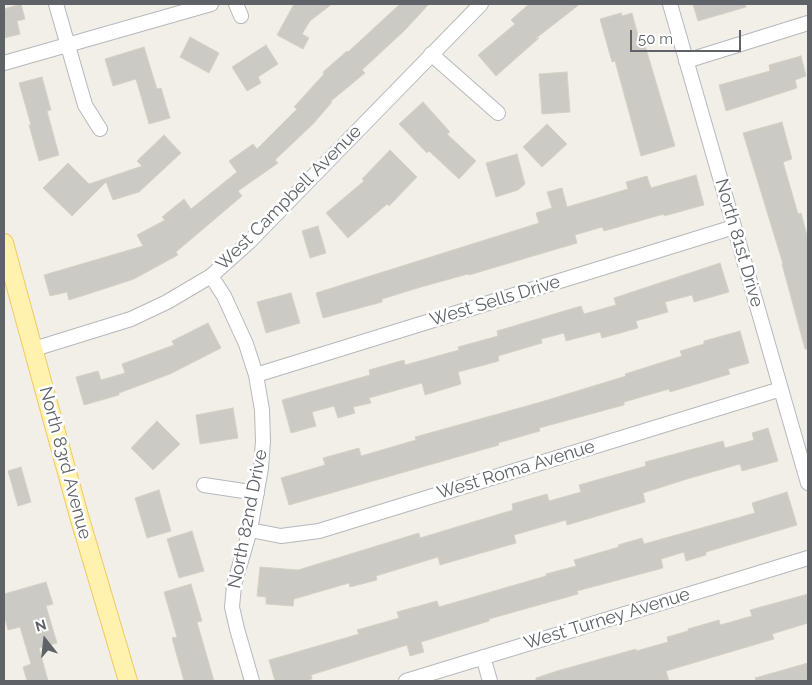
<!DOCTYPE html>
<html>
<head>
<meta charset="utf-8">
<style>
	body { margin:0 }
	#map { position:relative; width:812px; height:685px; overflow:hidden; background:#f1efe8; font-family:Raleway,sans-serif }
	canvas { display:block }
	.frame { position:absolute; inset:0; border:5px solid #5f6368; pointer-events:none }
	.north { position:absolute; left:20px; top:615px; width:50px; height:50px; -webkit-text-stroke:4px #fff; paint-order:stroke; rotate:344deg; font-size:14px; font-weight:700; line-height:20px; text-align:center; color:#5f6368 }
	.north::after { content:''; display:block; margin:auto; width:18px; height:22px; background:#5f6368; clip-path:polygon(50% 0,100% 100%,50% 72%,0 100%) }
	.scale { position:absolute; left:630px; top:30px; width:111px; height:22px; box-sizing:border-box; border:2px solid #5f6368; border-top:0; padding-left:6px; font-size:15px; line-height:18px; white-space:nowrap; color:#5f6368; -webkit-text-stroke:4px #fff; paint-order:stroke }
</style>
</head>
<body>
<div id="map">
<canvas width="812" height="685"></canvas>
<div class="frame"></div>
<div class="north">N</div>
<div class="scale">50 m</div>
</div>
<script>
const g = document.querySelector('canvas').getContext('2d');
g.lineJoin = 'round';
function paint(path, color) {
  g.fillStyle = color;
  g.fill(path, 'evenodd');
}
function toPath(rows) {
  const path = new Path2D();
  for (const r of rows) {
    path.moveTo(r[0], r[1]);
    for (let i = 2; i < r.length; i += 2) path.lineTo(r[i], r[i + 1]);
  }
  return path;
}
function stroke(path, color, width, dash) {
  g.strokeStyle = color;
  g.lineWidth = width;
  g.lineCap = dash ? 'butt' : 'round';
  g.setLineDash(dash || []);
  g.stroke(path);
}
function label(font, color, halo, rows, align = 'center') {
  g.font = font + ' Raleway,sans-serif';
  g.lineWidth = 5;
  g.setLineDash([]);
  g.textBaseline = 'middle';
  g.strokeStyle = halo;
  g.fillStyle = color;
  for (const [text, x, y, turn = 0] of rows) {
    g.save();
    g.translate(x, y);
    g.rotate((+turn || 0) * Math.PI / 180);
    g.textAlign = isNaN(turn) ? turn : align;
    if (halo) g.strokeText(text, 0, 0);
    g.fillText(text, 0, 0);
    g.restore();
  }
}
const building = toPath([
	[21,4,25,19,17,21,20,34,4,38,4,9,21,4],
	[294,4,332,4,310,21,302,34,309,38,303,49,277,35,294,4],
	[400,4,429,4,405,30,362,70,365,73,331,101,332,102,313,124,275,160,278,163,238,191,242,196,176,252,178,255,134,279,85,295,69,300,67,292,50,296,44,275,143,246,137,235,165,220,162,217,184,199,191,209,237,172,229,161,253,144,257,149,297,109,294,107,324,74,323,72,347,51,348,52,400,4],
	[529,4,580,4,535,39,539,38,496,76,478,55,515,24,511,20,529,4],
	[693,4,745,4,746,7,698,21,693,4],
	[621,13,622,16,632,13,640,43,644,42,675,146,641,156,615,61,612,62,600,19,621,13],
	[190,37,219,53,209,73,180,57,190,37],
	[266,45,278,64,258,77,261,83,247,91,232,67,266,45],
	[144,47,157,89,161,88,170,118,149,124,136,79,113,86,105,59,144,47],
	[801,56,806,76,795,80,797,88,726,111,719,85,770,71,769,65,801,56],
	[567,72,570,112,542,114,539,74,567,72],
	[42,77,51,110,47,111,59,155,39,161,29,125,31,125,19,83,42,77],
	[423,102,450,132,447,134,476,161,459,179,429,151,427,153,399,124,423,102],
	[782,122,792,159,783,162,798,214,801,213,808,239,808,349,805,349,782,264,783,264,743,133,782,122],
	[547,124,567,144,542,167,523,147,547,124],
	[164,135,181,153,139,192,113,200,106,182,72,216,43,188,68,163,89,184,142,166,137,161,164,135],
	[390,150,417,177,389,206,387,204,348,238,326,213,364,181,362,179,390,150],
	[517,154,525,184,518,190,496,197,486,163,517,154],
	[696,175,704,205,664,216,664,214,604,231,602,227,575,235,577,243,469,275,468,274,421,287,382,299,382,302,323,318,316,293,539,223,536,213,552,208,547,192,562,188,567,207,628,189,626,182,647,176,651,188,696,175],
	[318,226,326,253,310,258,302,231,318,226],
	[720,263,729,292,694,302,692,295,665,302,668,312,636,321,638,328,602,338,600,332,566,341,564,333,541,339,542,343,498,356,499,361,458,372,461,384,425,395,422,383,369,398,371,403,353,407,355,413,338,418,334,406,312,412,316,426,291,433,282,400,370,375,369,370,404,360,405,365,459,350,458,347,498,336,497,331,581,306,584,314,616,305,614,298,720,263],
	[291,293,300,323,266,333,257,302,291,293],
	[208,323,221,348,170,374,119,393,119,395,84,405,76,377,98,371,101,380,125,373,122,364,174,345,172,341,208,323],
	[740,331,749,363,728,369,730,374,670,392,669,389,624,402,624,405,539,428,540,431,498,443,499,445,289,505,281,478,325,465,323,458,359,448,361,456,416,440,415,437,541,402,626,376,625,374,682,356,680,351,704,344,704,341,740,331],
	[233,408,238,438,200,444,196,415,233,408],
	[157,421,180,444,153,470,131,448,157,421],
	[768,428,778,461,742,471,740,464,687,479,643,493,645,502,567,525,566,520,514,535,516,543,440,565,438,557,376,576,377,580,350,587,349,583,294,599,293,606,266,604,266,597,257,596,260,567,298,570,419,533,420,538,513,510,512,504,547,494,549,501,581,492,579,485,646,466,645,462,723,441,725,448,754,440,752,433,768,428],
	[21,467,31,502,18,506,8,471,21,467],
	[159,490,171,531,147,538,135,498,159,490],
	[787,492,797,525,706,552,706,555,686,561,684,552,661,559,663,568,577,591,578,594,489,619,489,621,421,642,424,652,410,656,407,645,311,675,312,679,305,681,275,681,269,660,359,634,357,630,399,618,397,612,437,601,439,607,546,576,546,574,576,566,574,560,619,547,618,545,642,538,644,544,755,513,752,503,787,492],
	[192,531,204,571,179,578,167,539,192,531],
	[46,582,53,604,46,606,57,643,39,648,48,681,27,681,23,667,31,664,20,627,8,630,4,615,4,594,46,582],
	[191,584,202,621,197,622,214,681,184,681,172,638,177,637,164,592,191,584],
	[808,594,808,623,772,634,774,639,666,671,669,681,536,681,536,678,557,671,636,649,636,651,668,642,667,637,688,631,688,629,719,620,720,625,752,616,750,610,808,594],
	[808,663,808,681,756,681,755,678,808,663]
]);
const minor = toPath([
	[56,4,85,105,100,129],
	[236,4,241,16],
	[670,4,808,483],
	[431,54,498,113],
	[686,61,808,23],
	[4,63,211,4],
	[211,276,224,296,246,344,256,375,262,410,263,441,261,468,250,530,234,585,232,607,237,629,252,681],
	[34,349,131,319,167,302,211,276,250,241,481,4],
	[256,375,734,227],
	[204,485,257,493],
	[250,530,281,536,319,531,781,389],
	[483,657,490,681],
	[406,681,808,558]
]);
const major = toPath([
	[4,243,79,516,128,681]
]);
const streetNames = [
	["West Campbell Avenue",289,198,-45],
	["North 81st Drive",739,243,74],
	["West Sells Drive",495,301,-17],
	["North 83rd Avenue",65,463,75],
	["West Roma Avenue",516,470,-17],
	["North 82nd Drive",248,519,-79],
	["West Turney Avenue",607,619,-17]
];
paint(building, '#cccac5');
stroke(building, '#d6d1c6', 1);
stroke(minor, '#b5b8bc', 16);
stroke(major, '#f2c960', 20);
stroke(minor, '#fff', 14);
stroke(major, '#fff2af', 18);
label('18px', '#5f6368', '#fff', streetNames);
</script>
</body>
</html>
